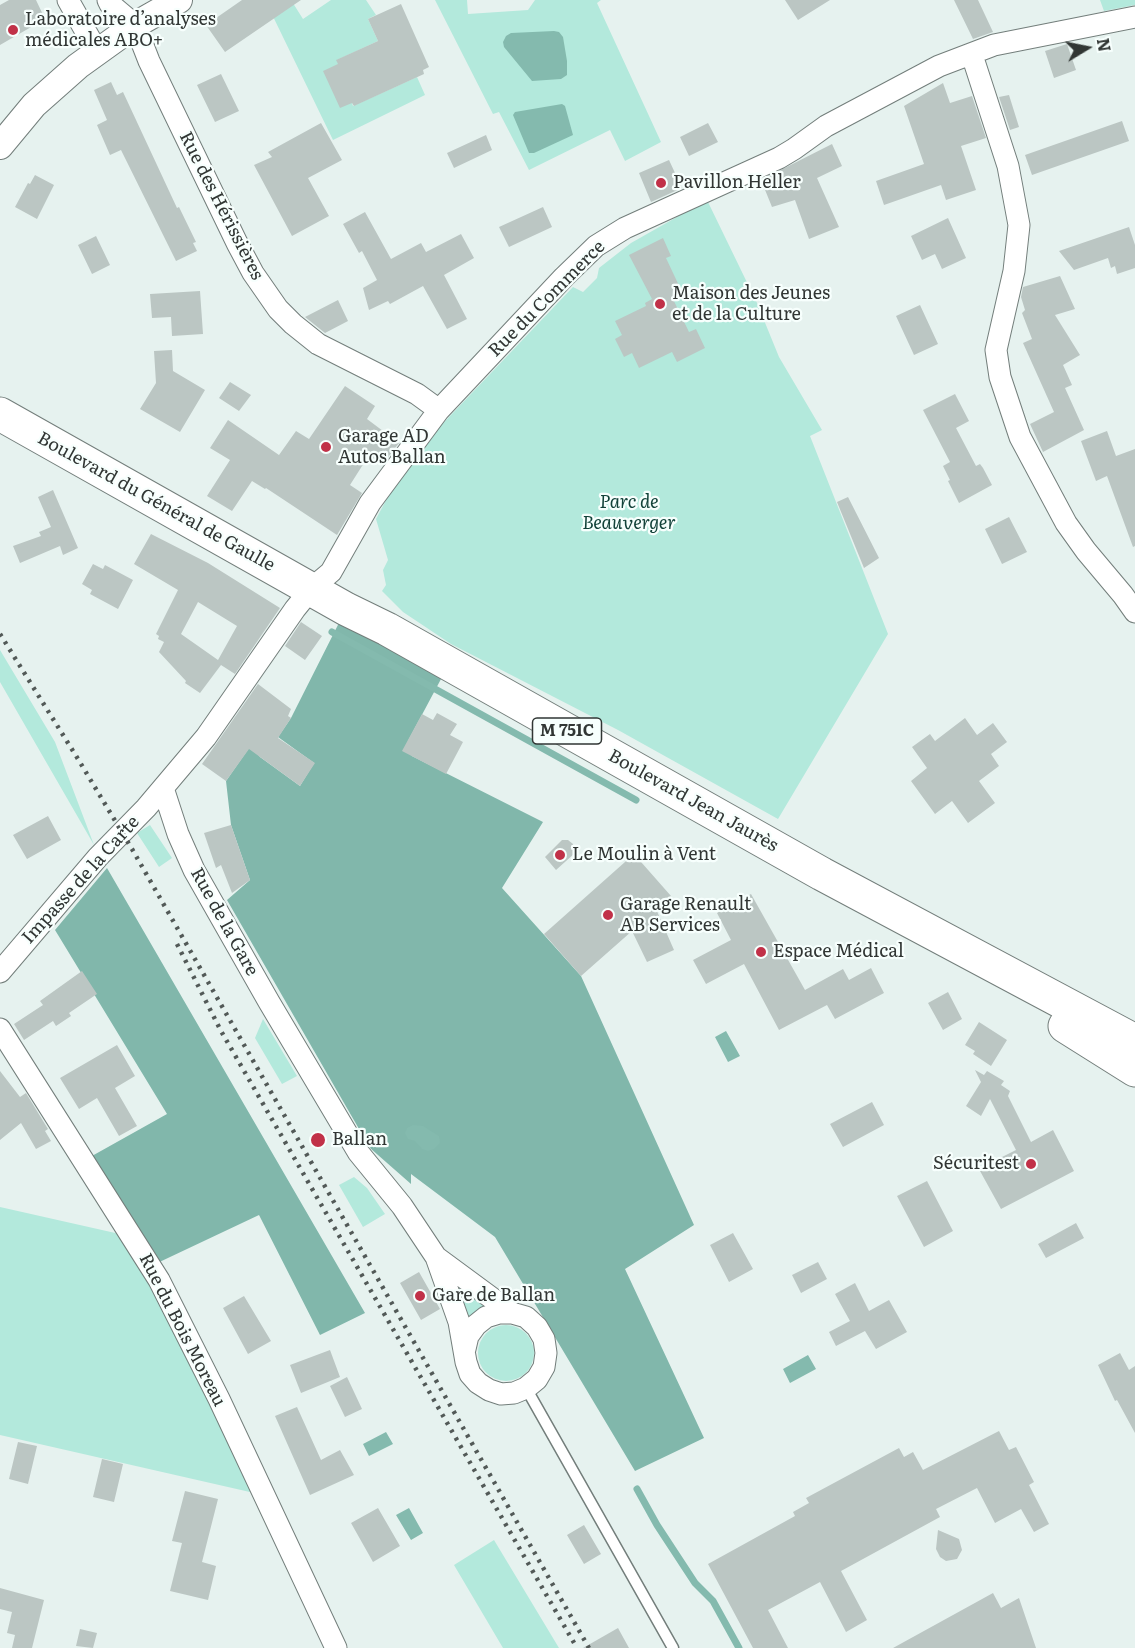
<!DOCTYPE html>
<html>
<head>
<meta charset="utf-8">
<style>
	body { margin:0 }
	#map { position:relative; width:1135px; height:1648px; overflow:hidden; background:#e6f2ef; font-family:Literata,serif }
	canvas { display:block }
	.north { position:absolute; left:1057px; top:18px; width:60px; height:60px; -webkit-text-stroke:4px #f7fffd; paint-order:stroke; rotate:80deg; font-size:16px; font-weight:700; line-height:24px; text-align:center; color:#313634 }
	.north::after { content:''; display:block; margin:auto; width:21px; height:27px; background:#313634; clip-path:polygon(50% 0,100% 100%,50% 72%,0 100%) }
</style>
</head>
<body>
<div id="map">
<canvas width="1135" height="1648"></canvas>
<div class="north">N</div>
</div>
<script>
const g = document.querySelector('canvas').getContext('2d');
g.lineJoin = 'round';
function paint(path, color) {
  g.fillStyle = color;
  g.fill(path, 'evenodd');
}
function toPath(rows) {
  const path = new Path2D();
  for (const r of rows) {
    if (r.length === 3) {
      path.moveTo(r[0] + r[2], r[1]);
      path.arc(r[0], r[1], r[2], 0, 2 * Math.PI);
      continue;
    }
    path.moveTo(r[0], r[1]);
    for (let i = 2; i < r.length; i += 2) path.lineTo(r[i], r[i + 1]);
  }
  return path;
}
function stroke(path, color, width, dash) {
  g.strokeStyle = color;
  g.lineWidth = width;
  g.lineCap = dash ? 'butt' : 'round';
  g.setLineDash(dash || []);
  g.stroke(path);
}
function label(font, color, halo, rows, align = 'center') {
  g.font = font + ' Literata,serif';
  g.lineWidth = 4.5;
  g.setLineDash([]);
  g.textBaseline = 'middle';
  g.strokeStyle = halo;
  g.fillStyle = color;
  for (const [text, x, y, turn = 0] of rows) {
    g.save();
    g.translate(x, y);
    g.rotate((+turn || 0) * Math.PI / 180);
    g.textAlign = isNaN(turn) ? turn : align;
    if (halo) g.strokeText(text, 0, 0);
    g.fillText(text, 0, 0);
    g.restore();
  }
}
const green = toPath([
	[265,0,291,0,303,19,331,0,366,0,376,15,368,19,378,41,337,60,353,106,417,77,425,95,333,140],
	[435,0,467,0,468,14,528,10,535,0,601,0,597,3,661,142,625,161,610,130,529,170,499,112,493,114],
	[1100,0,1135,0,1135,5,1104,11],
	[707,200,757,303,779,357,822,430,810,436,888,634,778,819,618,730,451,644,403,612,382,591,386,585,383,570,388,560,376,519,407,461,573,287,583,292,597,278,599,268,631,243],
	[0,650,55,742,94,845,0,682],
	[150,825,172,858,159,867,137,833],
	[263,1019,297,1076,282,1084,255,1038],
	[354,1177,367,1188,385,1214,363,1227,339,1185],
	[0,1207,133,1237,263,1495,0,1435],
	[450,1274,491,1305,469,1320],
	[506,1353,28],
	[494,1540,559,1648,503,1648,454,1565]
]);
const forest = toPath([
	[346,609,449,664,408,741,412,756,543,822,502,888,581,976,694,1225,625,1269,704,1438,635,1471,495,1237,411,1174,411,1184,370,1148,227,900,250,880,231,825,226,781,251,745,260,757,300,786,314,763,278,737,291,718],
	[107,868,365,1313,320,1335,259,1215,151,1266,83,1161,167,1114,55,930]
]);
const water = toPath([
	[554,31,559,32,563,37,567,61,567,75,561,79,532,81,504,47,503,42,506,36,511,33],
	[562,104,565,106,573,135,534,153,529,153,513,115,515,112],
	[726,1031,740,1056,728,1062,715,1037],
	[413,1125,423,1126,439,1136,440,1143,434,1149,428,1151,422,1149,415,1141,408,1139,405,1133,407,1128],
	[808,1355,816,1369,790,1383,783,1369],
	[386,1432,393,1444,369,1456,363,1444],
	[409,1508,423,1533,411,1540,396,1515]
]);
const stream = toPath([
	[332,632,636,800],
	[637,1489,657,1525,695,1583,713,1601,739,1648]
]);
const building = toPath([
	[9,0,36,0,45,19,0,45,0,5],
	[242,0,301,0,225,52,206,25],
	[785,0,830,0,798,20],
	[954,0,978,0,993,32,973,39],
	[401,4,429,67,423,70,424,74,354,106,352,103,340,108,323,71,338,64,336,60,378,41,368,19],
	[1067,44,1076,70,1054,78,1045,51],
	[221,74,239,111,215,122,197,85],
	[111,82,117,95,123,92,177,208,179,207,196,242,193,243,197,251,176,261,121,150,110,155,97,125,107,120,94,90],
	[943,83,950,103,972,96,986,138,961,146,976,190,946,200,941,185,884,205,876,181,924,164,904,106],
	[1009,95,1019,127,1010,130,999,97],
	[1122,121,1129,141,1032,175,1025,155],
	[321,123,342,160,308,178,329,216,292,236,254,165,272,157,268,152],
	[708,123,718,142,689,156,680,137],
	[486,135,492,150,454,168,447,153],
	[832,144,842,166,817,178,839,227,809,239,795,200,772,207,761,180],
	[669,160,682,188,651,202,639,173],
	[35,175,54,185,37,219,15,207,28,183,30,184],
	[543,207,552,227,509,247,499,227],
	[365,212,391,259,421,243,426,252,461,234,474,258,444,275,467,319,447,329,423,286,390,304,388,301,369,310,363,288,377,280,362,251,359,253,343,224],
	[948,218,966,258,942,269,935,254,922,260,911,236],
	[1129,227,1135,245,1135,268,1117,274,1115,266,1111,268,1108,258,1074,270,1059,251],
	[96,236,110,265,92,274,78,245],
	[663,238,671,256,666,258,682,292,672,297,689,332,696,329,705,348,677,362,672,352,639,368,632,353,624,357,615,339,622,335,615,321,646,306,645,303,652,299,629,255],
	[1060,276,1075,309,1055,315,1080,355,1063,365,1072,385,1065,388,1084,430,1043,452,1030,424,1054,412,1023,343,1032,339,1022,313,1025,310,1021,297,1023,287],
	[200,291,203,334,172,336,171,317,152,318,150,294],
	[338,300,348,321,325,333,305,317],
	[920,305,938,344,914,355,896,316],
	[172,350,173,371,205,390,180,432,140,409,156,383,154,351],
	[230,382,251,395,239,411,219,398],
	[345,386,375,406,367,419,399,443,382,465,369,455,350,485,362,493,337,535,266,488,265,489,252,481,232,511,207,496,230,460,210,448,228,420,279,455,296,431,309,439],
	[955,394,969,421,956,428,976,466,980,464,983,468,992,485,959,503,948,481,950,480,943,466,950,462,923,410],
	[1107,431,1116,456,1135,449,1135,546,1133,547,1107,476,1096,481,1081,441],
	[53,490,78,548,63,555,60,546,20,563,13,546,41,536,39,532,51,527,38,497],
	[848,497,879,558,864,568,837,502],
	[1009,517,1027,552,1002,564,985,529],
	[151,534,208,563,280,608,235,674,221,665,200,693,185,683,186,681,159,652,164,642,158,639,159,636,156,634,178,590,134,564],
	[198,602,237,626,218,660,181,634],
	[93,564,103,569,105,565,133,580,118,609,90,594,92,590,82,584],
	[301,622,322,636,305,660,285,646],
	[258,684,291,709,288,716,291,718,278,738,315,763,300,786,249,749,226,781,202,764],
	[437,713,457,724,450,735,463,742,446,774,402,751,422,714,433,720],
	[965,718,977,735,993,723,1007,742,991,754,999,766,979,781,995,803,968,823,952,801,935,814,911,781,927,768,912,747,930,734,935,741],
	[48,816,61,840,27,859,13,835],
	[231,825,250,880,232,893,221,865,216,868,204,833],
	[562,840,568,840,573,844,575,853,556,870,545,857],
	[634,854,671,896,656,909,674,950,647,962,632,931,581,976,544,934],
	[751,894,805,990,843,969,849,980,871,968,884,993,835,1019,827,1005,779,1030,744,964,706,984,693,960,731,940,717,913],
	[82,971,97,994,69,1013,71,1016,56,1026,53,1021,24,1040,14,1024,43,1005,40,1001],
	[948,992,962,1019,943,1030,928,1003],
	[979,1022,1007,1040,991,1066,973,1054,975,1051,965,1045],
	[117,1045,135,1076,115,1088,137,1126,119,1136,97,1098,79,1109,60,1078],
	[975,1070,984,1075,987,1071,1004,1081,1001,1085,1010,1091,1008,1096,1031,1142,1053,1130,1074,1171,1001,1209,980,1171,991,1165,990,1163,1016,1150,990,1099,981,1116,966,1106,981,1082],
	[0,1071,20,1097,26,1093,48,1129,45,1131,51,1141,36,1149,21,1123,0,1140],
	[872,1102,884,1125,843,1147,830,1124],
	[927,1181,953,1231,924,1247,897,1196],
	[1076,1223,1084,1238,1046,1258,1038,1244],
	[733,1233,753,1269,729,1282,710,1245],
	[818,1262,827,1279,801,1293,792,1275],
	[419,1272,440,1309,421,1320,400,1283],
	[855,1283,869,1311,889,1300,907,1332,876,1349,865,1331,836,1346,829,1332,850,1321,835,1294],
	[244,1296,271,1341,248,1354,223,1308],
	[330,1350,340,1377,301,1393,290,1365],
	[1120,1353,1129,1370,1135,1366,1135,1433,1117,1400,1115,1401,1098,1365],
	[347,1377,362,1409,345,1417,330,1386],
	[297,1407,321,1460,340,1450,354,1475,310,1495,275,1416],
	[999,1431,1009,1450,1016,1447,1034,1482,1029,1485,1049,1524,1034,1532,1021,1509,995,1523,977,1488,936,1509,940,1517,841,1571,867,1620,846,1632,820,1582,768,1610,788,1648,753,1648,708,1564,795,1516,793,1512,809,1503,806,1498,899,1448,904,1457,913,1452,923,1470],
	[18,1442,37,1446,28,1484,9,1479],
	[102,1459,123,1464,114,1502,93,1497],
	[185,1491,218,1499,202,1562,216,1566,208,1600,170,1591,182,1543,172,1541],
	[378,1508,400,1546,373,1562,351,1523],
	[584,1525,601,1554,584,1564,567,1535],
	[938,1530,959,1539,962,1550,957,1559,946,1561,940,1557,936,1549],
	[0,1588,44,1600,32,1648,12,1648,15,1635,7,1633,12,1612,0,1609],
	[993,1593,1001,1608,1019,1598,1036,1648,893,1648],
	[618,1628,629,1648,583,1648],
	[80,1629,97,1633,93,1648,76,1646]
]);
const service = toPath([
	[526,1388,673,1648]
]);
const minor = toPath([
	[68,0,98,53],
	[108,0,110,4,135,25,149,61,237,243,253,273,278,309,293,324,318,344,417,394,439,410],
	[972,55,1008,166,1019,225,1014,271,996,350,1000,377,1020,437,1066,523,1086,551,1123,595,1135,612],
	[163,788,178,834,194,870,269,1002,358,1152,402,1206,436,1257,459,1322,466,1362,470,1374,478,1383,489,1390,501,1394,514,1393,526,1388,537,1379,544,1367,546,1353,544,1339,537,1327,526,1317,512,1313,499,1313,486,1317,476,1325,468,1336,465,1349],
	[0,972,98,857,146,808,206,737,295,609,312,588,331,572,370,503,439,410,564,277,596,246,625,228,779,158,794,149,826,126,939,66,994,45,1135,17],
	[0,1029,159,1280,219,1399,336,1648],
	[436,1257,512,1313]
]);
const tertiary = toPath([
	[0,146,34,105,78,66,135,25,179,0]
]);
const primary = toPath([
	[0,414,346,609,387,629,822,874,1135,1041],
	[1065,1026,1135,1070]
]);
const rail = toPath([
	[0,634,78,759,132,849,589,1648],
	[177,944,221,1031,577,1648]
]);
const markers = [
	[13,30,6,"#c13148"],
	[661,183,6,"#c13148"],
	[660,304,6,"#c13148"],
	[326,447,6,"#c13148"],
	[560,855,6,"#c13148"],
	[608,915,6,"#c13148"],
	[761,952,6,"#c13148"],
	[318,1140,8,"#c13148"],
	[1031,1164,6,"#c13148"],
	[420,1296,6,"#c13148"]
];
const shields = [
	[567,731,69]
];
const shieldNames = [
	["M 751C",567,731]
];
const poiNames = [
	["Laboratoire d’analyses",25,20],
	["médicales ABO+",25,41],
	["Pavillon Heller",673,183],
	["Maison des Jeunes",672,294],
	["et de la Culture",672,315],
	["Garage AD",338,437],
	["Autos Ballan",338,458],
	["Le Moulin à Vent",572,855],
	["Garage Renault",620,905],
	["AB Services",620,926],
	["Espace Médical",773,952],
	["Ballan",332,1140],
	["Sécuritest",1019,1164,"right"],
	["Gare de Ballan",432,1296]
];
const streetNames = [
	["Rue des Hérissières",221,206,63],
	["Rue du Commerce",547,299,-45],
	["Boulevard du Général de Gaulle",156,502,29],
	["Boulevard Jean Jaurès",693,801,29],
	["Impasse de la Carte",81,880,-48],
	["Rue de la Gare",224,922,61],
	["Rue du Bois Moreau",182,1330,63]
];
const parkNames = [
	["Parc de",629,503],
	["Beauverger",629,524]
];
paint(green, '#b3e9dc');
paint(forest, '#81b7ab');
paint(water, '#84baae');
stroke(stream, '#84baae', 7);
paint(building, '#bbc6c3');
stroke(service, '#737e7b', 13);
stroke(minor, '#737e7b', 23);
stroke(tertiary, '#737e7b', 28);
stroke(primary, '#737e7b', 35);
stroke(service, '#fff', 10);
stroke(minor, '#fff', 21);
stroke(tertiary, '#fff', 26);
stroke(primary, '#fff', 33);
stroke(rail, '#525957', 4.5, [3, 6]);
for (const [x, y, r, color] of markers) {
  const dot = new Path2D();
  dot.arc(x, y, r, 0, 2 * Math.PI);
  g.fillStyle = color;
  g.fill(dot);
  stroke(dot, '#f7fffd', 2);
}
for (const [x, y, w] of shields) {
  const box = new Path2D();
  box.roundRect(x - w / 2, y - 13, w, 26, 4.5);
  g.fillStyle = '#f7fffd';
  g.fill(box);
  stroke(box, '#313634', 1.5);
}
label('bold 16px', '#313634', null, shieldNames);
label('18px', '#313634', '#f7fffd', poiNames, 'left');
label('18px', '#313634', '#f7fffd', streetNames);
label('italic 18px', '#124239', '#f7fffd', parkNames);
</script>
</body>
</html>
